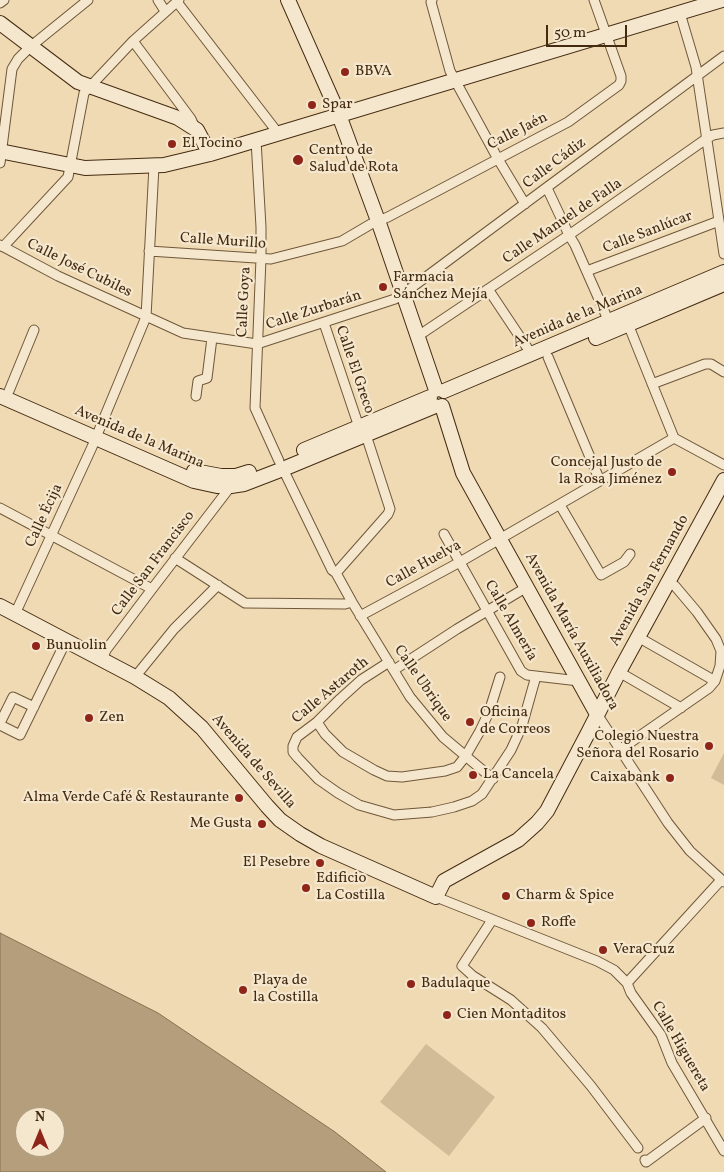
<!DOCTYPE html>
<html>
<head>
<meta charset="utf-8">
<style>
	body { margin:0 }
	#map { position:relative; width:724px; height:1172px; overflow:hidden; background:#efdab3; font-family:Vollkorn,serif }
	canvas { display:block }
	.north { position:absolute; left:15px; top:1107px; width:50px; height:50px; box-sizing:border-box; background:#f5e7ce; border:1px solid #ae9c82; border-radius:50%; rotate:0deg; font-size:14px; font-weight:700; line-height:20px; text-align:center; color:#442b10 }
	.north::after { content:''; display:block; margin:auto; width:18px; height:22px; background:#8f2418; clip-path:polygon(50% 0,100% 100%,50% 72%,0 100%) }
	.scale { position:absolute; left:546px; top:25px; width:81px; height:22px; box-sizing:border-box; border:2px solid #442b10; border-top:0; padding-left:6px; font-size:15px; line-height:18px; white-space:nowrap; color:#442b10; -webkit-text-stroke:4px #f5e7ce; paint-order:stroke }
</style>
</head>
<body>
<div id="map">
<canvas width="724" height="1172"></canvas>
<div class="north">N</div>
<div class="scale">50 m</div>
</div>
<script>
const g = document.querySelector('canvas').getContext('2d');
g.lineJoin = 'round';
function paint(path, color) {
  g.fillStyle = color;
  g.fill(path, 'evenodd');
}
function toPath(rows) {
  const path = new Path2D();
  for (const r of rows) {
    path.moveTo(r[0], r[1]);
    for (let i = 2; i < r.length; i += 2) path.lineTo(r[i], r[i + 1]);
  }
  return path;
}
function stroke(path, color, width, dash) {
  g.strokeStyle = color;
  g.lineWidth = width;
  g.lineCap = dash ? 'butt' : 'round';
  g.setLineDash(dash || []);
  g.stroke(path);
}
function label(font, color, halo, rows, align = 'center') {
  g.font = font + ' Vollkorn,serif';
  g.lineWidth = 4.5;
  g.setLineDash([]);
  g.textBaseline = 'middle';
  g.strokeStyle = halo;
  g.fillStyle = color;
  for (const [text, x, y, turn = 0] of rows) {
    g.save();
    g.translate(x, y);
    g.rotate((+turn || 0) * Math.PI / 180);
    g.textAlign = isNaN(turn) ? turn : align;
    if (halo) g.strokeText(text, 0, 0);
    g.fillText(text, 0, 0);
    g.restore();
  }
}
const green = toPath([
	[724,753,724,785,711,778],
	[426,1044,495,1097,449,1156,380,1102]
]);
const water = toPath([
	[0,933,158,1013,335,1132,386,1172,0,1172,0,933],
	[25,1117,55,1117,55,1147,25,1147,25,1117]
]);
const street = toPath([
	[158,0,165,11],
	[432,0,431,2,450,71,498,159,525,204],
	[177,2,278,133],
	[0,3,4,0],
	[680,13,696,67,724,254],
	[133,41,191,119,195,128],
	[256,140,261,227,261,258,255,408,279,461],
	[0,163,12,69,18,59,30,47,88,0],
	[547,188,569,235,575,245,609,322],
	[0,245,58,276,183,333,257,344,395,299,403,294,724,56],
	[3,247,68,177,84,93,133,41,179,0],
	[149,251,271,259,342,241,371,224,388,217,568,122,619,85,621,81,621,76,594,0],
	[587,271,719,221],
	[488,289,532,355],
	[324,323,359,427],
	[628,324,674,438,724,465],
	[418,336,569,235,706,139,713,135,724,133],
	[548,357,600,481],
	[652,384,705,364,711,364,724,372],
	[9,391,34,330],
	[196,396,198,381,207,378,212,338],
	[283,469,332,570,336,573,352,602,410,697,443,737,493,779],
	[560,505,601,575,624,562,630,554],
	[0,508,152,589],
	[444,534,521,671,527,675,579,681],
	[175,558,245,603,345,604,352,602],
	[336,573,388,514,390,509,366,435],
	[15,614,92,447,146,317,154,166],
	[360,616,460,562,674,438],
	[638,637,715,681],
	[102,660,106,650,152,589,231,486],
	[389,662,361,680,340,699,317,722,297,737,293,746,293,752,298,758,318,779,338,793,359,805,394,815,432,812,454,807,472,801,482,794,511,750,522,726,536,676],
	[394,670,457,629,527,587],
	[619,672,681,708],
	[135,677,174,629,218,585],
	[597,714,668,823,690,851,724,882],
	[317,722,325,734,343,752,374,770,387,776,402,777,445,771,457,767,465,757,480,731,489,712,500,677],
	[0,723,13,697,34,707],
	[0,725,20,735,66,641],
	[621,749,709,688,715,681,720,666,721,651,716,639,697,612,675,586,668,582],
	[436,897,597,961,614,970,627,983,631,993,661,1035,672,1063,724,1151],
	[492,920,462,966,473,976,511,1000,542,1028,591,1086,638,1148],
	[627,983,721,880],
	[645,1160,646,1162,706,1118]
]);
const secondary = toPath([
	[288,0,339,115,381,229,436,390],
	[0,23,78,82,178,118,197,130,210,154],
	[0,151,85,168,164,165,210,154,722,0],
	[596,338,724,284],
	[444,391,724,272],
	[0,396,194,481,217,486,231,486,244,484,283,469,435,406],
	[442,406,463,473,597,714],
	[304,450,430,397],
	[194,471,221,476,236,476,249,472],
	[0,606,135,677,169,698,202,728,267,806,280,820,300,834,321,846,436,897,444,881,518,840,537,823,547,811,588,733,619,672,724,480]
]);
const markers = [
	[345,72,5,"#8f2418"],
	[312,105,5,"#8f2418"],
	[172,144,5,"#8f2418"],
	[298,160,6,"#8f2418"],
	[383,287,5,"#8f2418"],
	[672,472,5,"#8f2418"],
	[36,646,5,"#8f2418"],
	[89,718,5,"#8f2418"],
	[470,722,5,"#8f2418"],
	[709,746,5,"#8f2418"],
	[473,775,5,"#8f2418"],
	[670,778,5,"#8f2418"],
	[239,798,5,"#8f2418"],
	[262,824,5,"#8f2418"],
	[320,863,5,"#8f2418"],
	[306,888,5,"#8f2418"],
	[506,896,5,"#8f2418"],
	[531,923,5,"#8f2418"],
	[603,950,5,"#8f2418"],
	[411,984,5,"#8f2418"],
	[243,990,5,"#8f2418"],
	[447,1015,5,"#8f2418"]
];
const poiNames = [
	["BBVA",355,72],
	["Spar",322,105],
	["El Tocino",182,144],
	["Centro de",309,151],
	["Salud de Rota",309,168],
	["Farmacia",393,278],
	["Sánchez Mejía",393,295],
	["Concejal Justo de",662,463,"right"],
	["la Rosa Jiménez",662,480,"right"],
	["Bunuolin",46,646],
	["Oficina",480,713],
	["de Correos",480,730],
	["Zen",99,718],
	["Colegio Nuestra",699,737,"right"],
	["Señora del Rosario",699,754,"right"],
	["La Cancela",483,775],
	["Caixabank",660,778,"right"],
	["Alma Verde Café & Restaurante",229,798,"right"],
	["Me Gusta",252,824,"right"],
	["El Pesebre",310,863,"right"],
	["Edificio",316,879],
	["La Costilla",316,896],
	["Charm & Spice",516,896],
	["Roffe",541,923],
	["VeraCruz",613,950],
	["Playa de",253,981],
	["la Costilla",253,998],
	["Badulaque",421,984],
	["Cien Montaditos",457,1015]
];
const streetNames = [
	["Calle Jaén",518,132,-27],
	["Calle Cádiz",555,164,-37],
	["Calle Manuel de Falla",563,222,-34],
	["Calle Sanlúcar",648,233,-21],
	["Calle Murillo",223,242,4],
	["Calle José Cubiles",79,269,26],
	["Calle Goya",245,302,-87],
	["Calle Zurbarán",314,311,-18],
	["Avenida de la Marina",578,317,-23],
	["Calle El Greco",354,370,71],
	["Avenida de la Marina",139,438,23],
	["Calle Écija",45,516,-65],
	["Calle San Francisco",154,564,-53],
	["Calle Huelva",424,565,-29],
	["Avenida San Fernando",650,581,-61],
	["Calle Almería",510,621,60],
	["Avenida María Auxiliadora",571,632,61],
	["Calle Ubrique",422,684,55],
	["Calle Astaroth",331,691,-40],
	["Avenida de Sevilla",253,762,49],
	["Calle Higuereta",680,1047,60]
];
paint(green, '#d2bc97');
paint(water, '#b59e7c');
stroke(water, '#887051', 1);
stroke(street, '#6f5739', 11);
stroke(secondary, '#442b10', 16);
stroke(street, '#f5e7ce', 9);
stroke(secondary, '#f5e7ce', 14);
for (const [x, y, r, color] of markers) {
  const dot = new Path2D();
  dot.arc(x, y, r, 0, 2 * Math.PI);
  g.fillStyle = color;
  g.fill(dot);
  stroke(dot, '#f5e7ce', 2);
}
label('15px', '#442b10', '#f5e7ce', poiNames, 'left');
label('15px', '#442b10', '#f5e7ce', streetNames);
</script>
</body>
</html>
